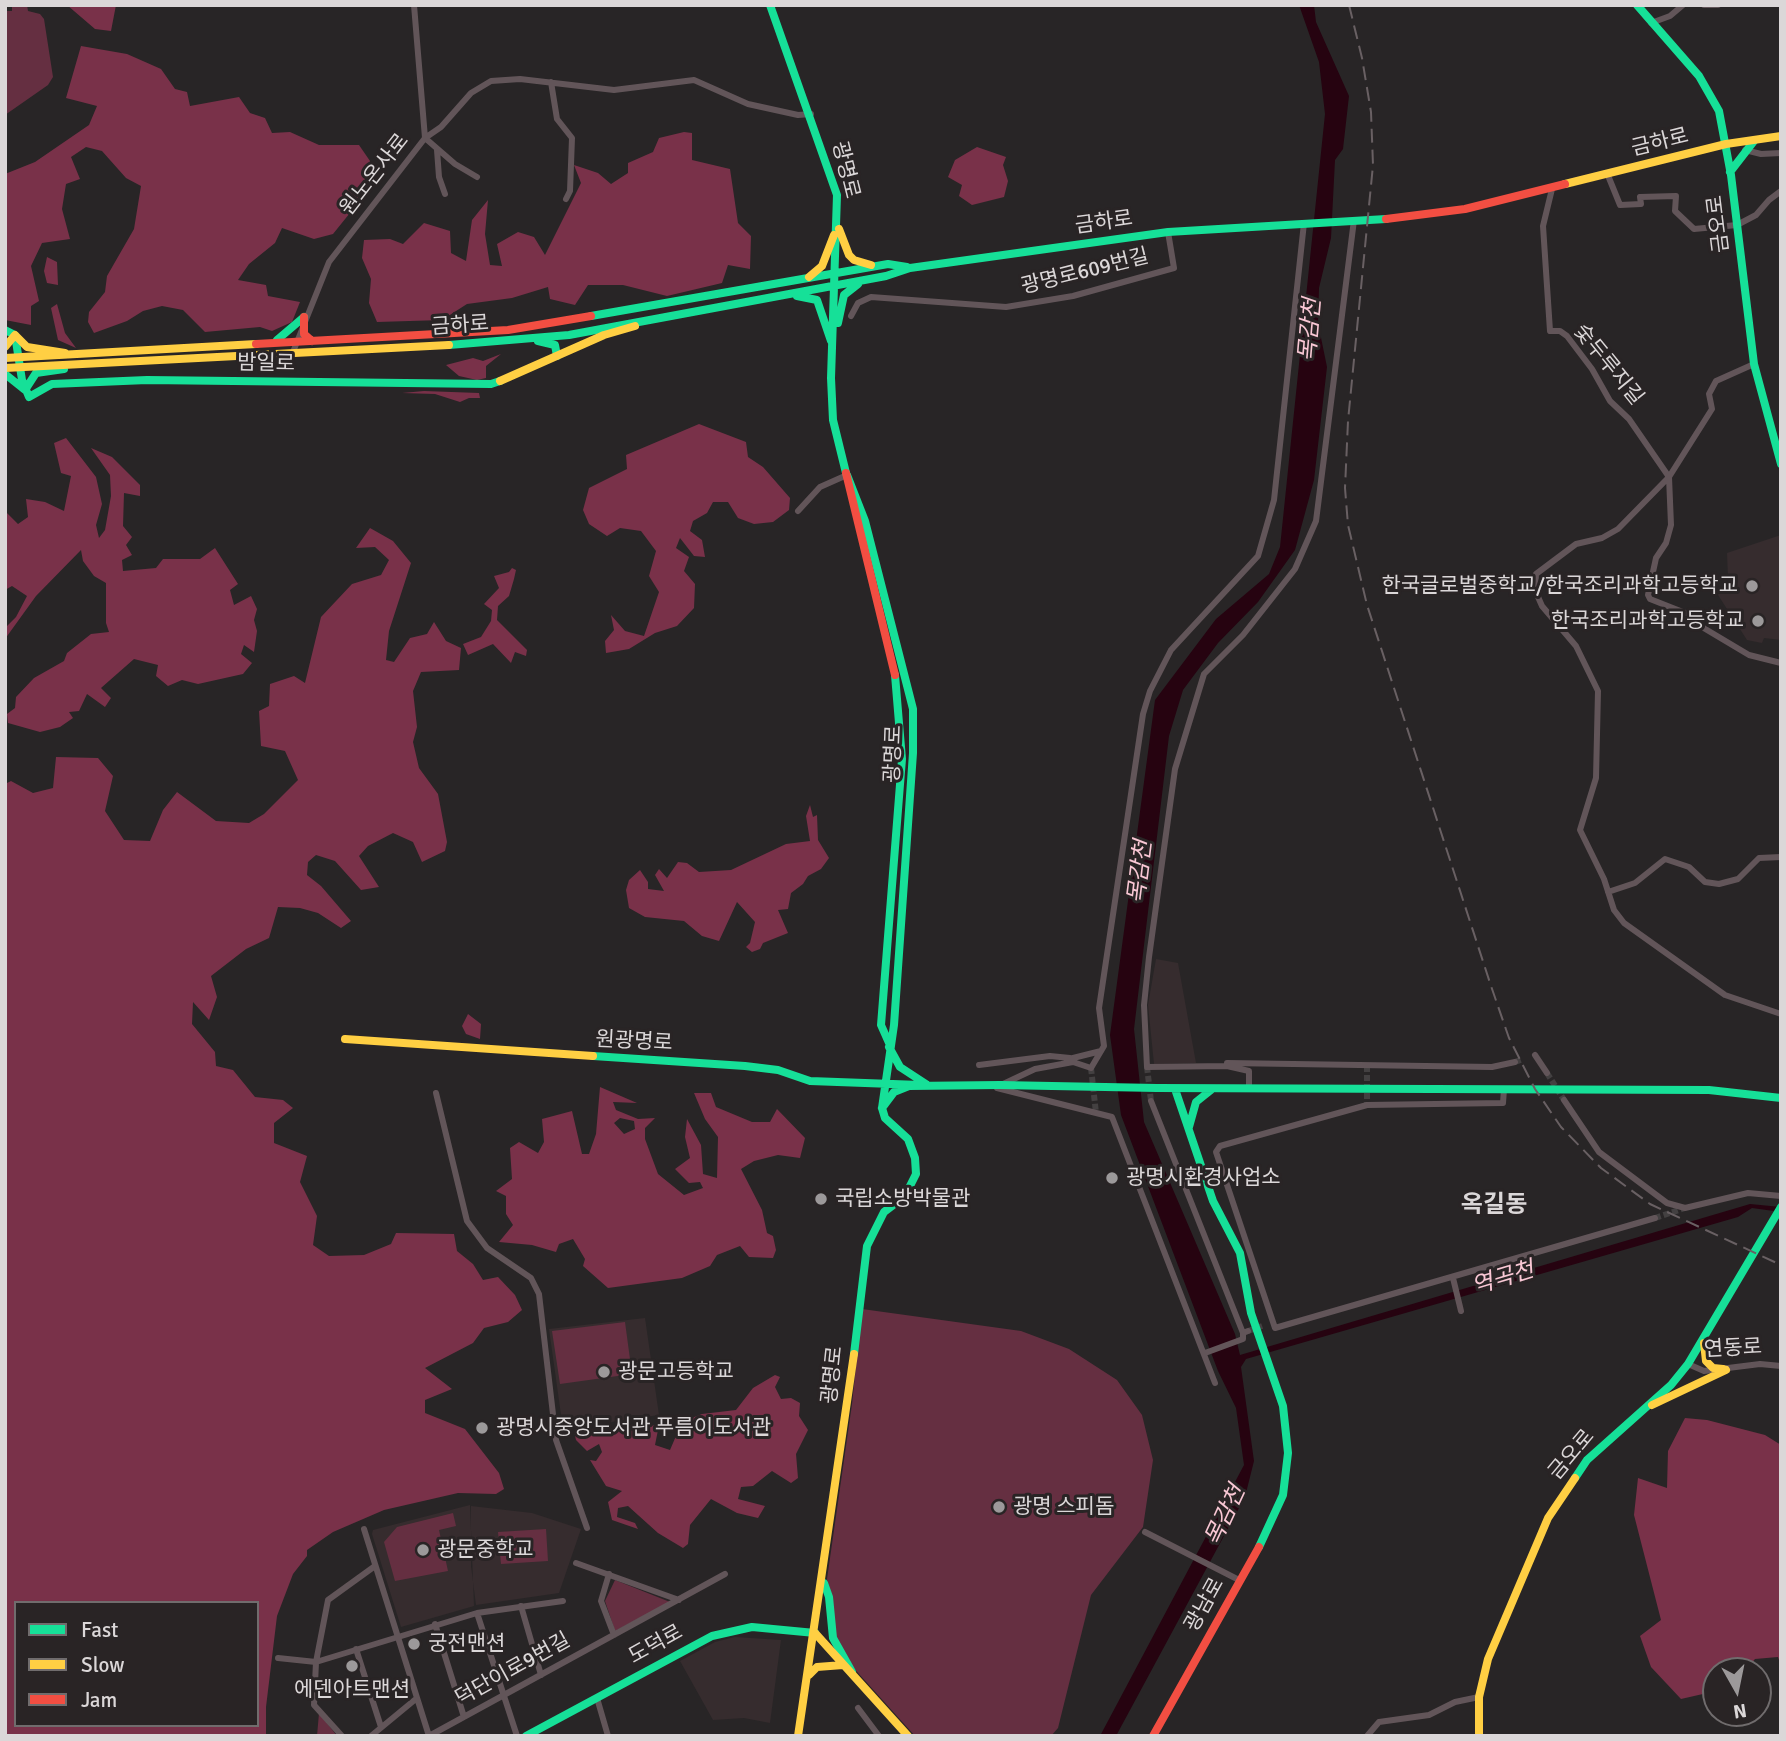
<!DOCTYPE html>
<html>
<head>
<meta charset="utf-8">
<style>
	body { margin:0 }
	#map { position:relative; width:1786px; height:1741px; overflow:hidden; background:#282526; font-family:Signika,sans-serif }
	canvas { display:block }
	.frame { position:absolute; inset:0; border:7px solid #dbd7d8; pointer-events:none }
	.legend { position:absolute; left:14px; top:1601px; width:245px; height:126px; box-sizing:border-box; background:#292425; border:2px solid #706c6d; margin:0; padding:9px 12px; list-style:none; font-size:21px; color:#dbd7d8 }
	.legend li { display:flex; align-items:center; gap:14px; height:35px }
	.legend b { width:35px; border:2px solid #706c6d }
	.north { position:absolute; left:1702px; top:1657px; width:70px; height:70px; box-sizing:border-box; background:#292425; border:2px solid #706c6d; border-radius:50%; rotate:171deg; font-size:19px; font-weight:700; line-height:28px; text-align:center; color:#dbd7d8 }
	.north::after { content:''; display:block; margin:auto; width:24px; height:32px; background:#9c999a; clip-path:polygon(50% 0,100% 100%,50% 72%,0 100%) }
</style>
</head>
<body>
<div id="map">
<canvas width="1786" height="1741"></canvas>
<div class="frame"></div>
<ul class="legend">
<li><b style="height:9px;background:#16e098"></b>Fast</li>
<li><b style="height:9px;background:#ffcf43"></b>Slow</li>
<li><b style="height:9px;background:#f24e42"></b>Jam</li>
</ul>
<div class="north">N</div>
</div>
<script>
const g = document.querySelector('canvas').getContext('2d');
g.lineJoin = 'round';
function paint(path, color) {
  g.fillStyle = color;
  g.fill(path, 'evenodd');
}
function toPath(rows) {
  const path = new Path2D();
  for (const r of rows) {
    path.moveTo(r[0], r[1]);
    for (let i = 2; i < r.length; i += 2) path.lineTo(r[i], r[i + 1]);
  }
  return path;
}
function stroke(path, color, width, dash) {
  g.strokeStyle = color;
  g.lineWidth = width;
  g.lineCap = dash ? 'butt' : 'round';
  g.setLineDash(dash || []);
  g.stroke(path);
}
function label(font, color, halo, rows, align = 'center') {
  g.font = font + ' Signika,"Noto Sans KR",sans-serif';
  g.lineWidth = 6;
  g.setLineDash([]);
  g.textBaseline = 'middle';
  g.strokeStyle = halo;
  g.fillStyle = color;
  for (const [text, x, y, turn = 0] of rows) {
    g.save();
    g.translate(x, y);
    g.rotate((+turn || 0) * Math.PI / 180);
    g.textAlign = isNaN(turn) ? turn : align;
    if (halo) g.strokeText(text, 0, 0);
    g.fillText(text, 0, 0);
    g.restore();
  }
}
const built = toPath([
	[1781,535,1781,640,1764,638,1762,643,1747,640,1718,595,1728,578,1727,553],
	[1156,959,1178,963,1196,1063,1154,1064,1148,1005],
	[645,1318,659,1415,563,1429,549,1329],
	[470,1505,474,1606,401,1627,372,1534,373,1530],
	[471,1506,532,1513,581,1529,559,1593,476,1605,471,1566],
	[735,1637,781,1640,770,1723,744,1718,713,1720,680,1661,715,1642]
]);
const green = toPath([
	[12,5,27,5,28,11,40,14,44,19,53,77,48,85,5,115,5,11,12,11],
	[862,1309,1021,1331,1069,1349,1117,1380,1142,1415,1153,1460,1143,1527,1091,1595,1058,1728,1051,1736,915,1736,831,1643,827,1579,852,1404],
	[625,1322,632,1374,560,1384,552,1331],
	[453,1513,456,1526,439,1530,448,1571,395,1581,384,1542,397,1527],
	[546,1529,548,1561,501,1564,498,1532],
	[615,1580,670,1602,615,1631,605,1601],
	[319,1713,337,1736,317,1736]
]);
const forest = toPath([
	[67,5,116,5,111,31,95,29],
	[81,46,127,54,161,69,175,89,187,92,190,106,239,97,250,113,265,118,272,133,290,132,319,145,359,145,370,161,358,203,333,234,314,239,282,228,275,243,249,264,238,280,266,285,268,296,300,302,292,322,272,331,260,327,205,332,183,310,162,306,143,311,127,321,94,333,88,322,89,312,105,292,107,276,134,229,141,186,126,178,102,151,86,147,71,157,80,179,66,184,62,209,70,239,42,243,31,266,39,301,31,306,31,325,5,320,5,174,35,162,89,125,97,106,66,98],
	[684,132,692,133,692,160,730,169,738,223,751,236,750,269,728,265,722,283,667,296,623,285,588,285,575,305,550,299,548,287,512,298,467,304,442,320,377,322,369,303,371,279,362,258,364,240,390,239,403,244,424,223,450,231,451,253,466,261,472,220,488,200,485,234,490,265,502,266,497,244,518,232,534,237,545,255,581,183,574,165,598,173,611,184,628,173,628,163,653,152,659,138],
	[977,147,1006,157,1003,165,1008,181,1004,197,972,205,959,196,962,185,948,177,955,160],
	[47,257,57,262,58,285,47,283,44,271],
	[57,304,65,333,76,348,58,340,51,308],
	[501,354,486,366,486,378,477,380,459,376,446,365,473,358,483,361],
	[424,391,479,393,480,398,469,398,460,402,435,394,402,393],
	[699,424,746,442,748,457,763,467,790,498,789,510,773,522,754,524,738,518,728,502,713,502,707,513,693,521,690,531,702,540,705,557,694,556,680,538,676,548,689,557,684,571,695,584,694,608,677,626,655,633,629,649,606,653,605,641,614,630,611,615,625,631,644,636,659,592,649,576,656,551,641,531,620,528,607,536,589,524,583,510,589,488,627,469,626,455],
	[66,438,96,477,102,504,96,525,99,538,105,530,111,496,110,475,91,448,112,457,140,485,140,496,124,493,123,526,132,537,126,545,132,555,122,560,123,571,156,568,163,559,200,559,215,548,238,584,230,590,234,605,251,596,257,609,254,620,257,631,254,652,244,645,241,654,252,663,243,674,198,684,182,680,168,686,156,676,158,665,134,659,101,688,111,698,105,707,87,694,79,711,69,712,73,718,60,727,40,732,8,723,7,714,15,708,16,697,34,678,64,661,67,653,91,634,109,632,106,623,106,583,94,576,83,561,81,550,36,596,5,639,5,628,16,617,27,596,12,586,5,590,5,511,18,524,28,517,26,499,45,502,64,511,71,476,61,473,54,443],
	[370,528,393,541,411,563,389,631,386,660,394,662,410,638,427,634,434,622,446,641,461,648,459,670,421,672,413,691,417,727,413,742,419,768,438,794,447,842,445,851,422,862,413,842,393,833,368,846,359,856,379,887,361,890,335,861,316,855,308,862,307,875,321,886,351,921,341,928,318,913,300,908,278,907,269,938,246,949,211,976,217,997,209,1020,193,1002,192,1024,215,1052,216,1066,233,1070,255,1097,283,1100,293,1108,274,1123,274,1143,307,1156,300,1182,317,1216,313,1245,329,1256,364,1255,391,1244,396,1233,454,1234,457,1251,473,1264,483,1280,498,1277,515,1295,522,1310,508,1322,484,1328,473,1343,425,1368,452,1389,425,1400,425,1413,465,1429,499,1473,504,1489,496,1494,458,1493,384,1510,333,1532,307,1550,307,1556,293,1574,277,1616,266,1707,266,1736,5,1736,5,784,11,781,33,793,53,788,56,757,98,758,113,776,105,811,124,840,150,841,163,810,177,792,216,821,249,823,264,814,298,780,285,751,261,746,259,711,269,706,270,684,294,676,305,683,321,617,352,584,381,575,389,560,375,547,356,548],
	[16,1603,257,1603,257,1725,16,1725],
	[512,568,516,570,514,579,509,596,498,606,497,620,527,650,526,656,515,652,511,663,493,644,468,655,463,644,481,637,491,621,492,610,484,604,499,588,494,576,509,572],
	[810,805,813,817,817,815,818,840,829,858,821,869,808,876,803,884,791,893,788,909,778,910,788,933,763,943,760,949,752,952,746,947,750,943,755,922,737,902,719,941,702,936,684,921,645,917,629,908,626,890,629,880,640,870,648,882,648,889,664,891,655,875,659,869,667,878,678,862,687,863,699,872,731,870,786,844,810,841,806,816],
	[468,1014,481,1024,480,1039,466,1034,462,1026],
	[600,1087,637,1103,613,1102,616,1110,638,1119,655,1118,645,1128,645,1139,658,1174,684,1195,703,1188,700,1182,689,1183,675,1169,690,1158,685,1137,687,1119,701,1145,703,1174,717,1178,718,1137,705,1119,694,1093,711,1093,716,1107,752,1122,770,1122,777,1109,805,1138,800,1158,778,1155,754,1161,741,1169,762,1210,767,1233,773,1236,776,1250,773,1258,749,1257,740,1246,717,1255,710,1266,682,1278,608,1288,583,1266,585,1259,573,1239,559,1244,556,1252,532,1245,499,1242,513,1225,506,1214,506,1196,496,1191,512,1179,510,1148,519,1142,538,1153,544,1142,542,1119,572,1111,582,1154,589,1154,596,1134],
	[620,1118,634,1121,635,1129,624,1134,614,1123],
	[775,1375,780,1377,775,1387,781,1399,791,1398,800,1403,799,1416,808,1430,796,1454,798,1478,791,1483,772,1471,753,1486,741,1487,738,1499,765,1506,758,1518,737,1513,711,1499,690,1525,688,1544,683,1548,658,1533,628,1506,618,1508,617,1517,635,1523,638,1529,612,1520,608,1502,622,1491,606,1486,590,1460,596,1461,602,1452,599,1444,587,1451,576,1440,574,1431,659,1425,655,1445,670,1450,682,1422,702,1414,736,1410,753,1388],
	[1685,1418,1707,1420,1765,1435,1781,1445,1781,1666,1778,1657,1755,1659,1745,1671,1716,1671,1716,1691,1681,1699,1651,1667,1640,1636,1661,1620,1634,1515,1638,1478,1667,1488,1668,1451]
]);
const water = toPath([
	[1299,5,1314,5,1316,22,1349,96,1343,149,1335,160,1331,238,1319,288,1318,323,1327,367,1314,480,1295,550,1258,602,1218,643,1183,690,1169,736,1134,1029,1144,1122,1235,1334,1240,1355,1750,1204,1781,1207,1781,1212,1752,1208,1738,1217,1246,1359,1241,1367,1254,1461,1245,1497,1116,1736,1100,1736,1244,1465,1236,1408,1218,1371,1121,1115,1110,1035,1155,700,1216,619,1269,574,1280,547,1325,114,1319,62]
]);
const streetTunnel = toPath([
	[1515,1062,1523,1059],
	[1367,1066,1367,1105],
	[1147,1067,1151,1101],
	[1091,1068,1096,1113],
	[1547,1073,1564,1100],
	[1655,1218,1685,1208],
	[1248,1331,1265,1325]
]);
const street = toPath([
	[1704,5,1718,5],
	[1651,23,1670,16,1683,5],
	[551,82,557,119,572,138,570,191,566,199],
	[437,150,439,177,445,194],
	[1745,150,1761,154,1781,153],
	[1607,173,1620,205,1641,204,1640,197,1676,196,1675,211,1694,229,1737,225,1756,215,1769,200,1781,191],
	[477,177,455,164,425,138,441,127,471,93,491,81,520,79,614,90,694,80,748,104,798,115,811,114],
	[1552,189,1543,226,1550,331,1560,331,1567,336,1592,369,1610,401,1629,419,1669,477,1671,525,1666,543,1656,558,1648,595,1650,599,1688,614,1702,627,1749,655,1781,663],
	[851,316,858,303,871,297,1006,307,1073,296,1174,268,1168,232],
	[293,352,329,262,425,138,414,5],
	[1754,364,1716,381,1709,394,1712,409,1669,477,1618,529,1602,538,1576,544,1536,574,1535,590,1542,606,1576,646,1598,691,1596,778,1580,830,1604,879,1614,910,1624,923,1725,995,1781,1014],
	[798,511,820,487,847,475],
	[1608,892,1635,883,1665,859,1689,867,1705,882,1719,884,1738,879,1759,858,1781,857],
	[1535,1055,1547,1073],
	[1069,1059,1101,1051],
	[1227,1063,1492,1067,1515,1062],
	[979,1065,1050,1056,1070,1058],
	[1001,1085,1035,1069,1073,1062,1091,1068,1104,1046,1099,1008,1143,714,1150,691,1171,650,1258,556,1274,500,1304,223],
	[997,1088,1112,1117,1215,1383],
	[1249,1088,1249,1071,1227,1066,1147,1067,1144,1005,1149,957,1175,769,1204,674,1243,635,1295,569,1316,521,1354,220],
	[1504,1089,1503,1103,1367,1105,1220,1146,1216,1152,1275,1328,1655,1218],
	[436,1093,467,1221,487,1248,531,1278,539,1294,556,1440,587,1528],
	[1564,1100,1599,1152,1667,1203,1685,1208,1748,1193,1781,1196],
	[1151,1101,1243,1333],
	[1453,1278,1461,1311],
	[1205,1353,1243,1339,1243,1333,1248,1331],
	[1688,1364,1704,1371,1760,1364,1781,1366],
	[364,1529,429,1736],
	[1145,1532,1239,1580],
	[576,1563,679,1600],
	[609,1574,601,1601,614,1635],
	[521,1606,541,1675],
	[477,1613,517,1736],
	[435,1624,464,1717],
	[356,1649,381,1727],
	[278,1658,316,1662,477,1613,563,1601],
	[597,1698,608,1736],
	[858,1708,879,1736],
	[342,1736,314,1705,316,1662,328,1600,375,1566],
	[371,1736,417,1698],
	[429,1736,725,1574],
	[1367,1736,1379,1722,1429,1715,1455,1702,1479,1697]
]);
const fast = toPath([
	[770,5,837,195,831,378,833,420,846,473],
	[1637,5,1699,76,1719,111,1731,175,1754,364,1781,464],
	[1730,172,1754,141],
	[797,296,817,300,831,341],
	[591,316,888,264,907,267],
	[838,323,844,295,858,284],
	[5,330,15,335,22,380,29,397,52,384,147,380,491,384,500,381],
	[277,340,304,317],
	[538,341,555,345,557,356],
	[449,345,569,335,886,276,910,268,1168,232,1386,219],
	[5,374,25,390,36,373,64,369],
	[847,475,865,521,913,709,913,753,894,1025,882,1108,885,1118,908,1139,915,1158,916,1174,905,1196,884,1212,867,1246,854,1354],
	[889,1043,881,1025,902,759,895,675],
	[889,1047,900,1067,926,1084],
	[593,1056,745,1066,778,1070,810,1081,920,1085],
	[1157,1088,1709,1090,1781,1098],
	[1175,1089,1213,1201,1240,1253,1251,1313,1283,1406,1288,1453,1283,1495,1259,1547],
	[882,1108,894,1092,909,1086,1000,1085],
	[1189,1127,1196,1102,1211,1090],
	[1575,1478,1587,1460,1671,1385,1688,1364,1781,1207],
	[824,1583,829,1597,833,1638,852,1672],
	[526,1736,712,1636,752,1627,815,1633]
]);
const slow = toPath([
	[1565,184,1726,144,1781,136],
	[839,229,849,255,854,260,871,265],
	[809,277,822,266,834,235],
	[5,347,15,335,27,347,65,353],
	[5,358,256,344],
	[5,368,449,345],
	[500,381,604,335,635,326],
	[345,1039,593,1056],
	[1704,1343,1706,1361,1713,1368,1723,1369],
	[1652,1405,1726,1370],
	[815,1633,908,1736],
	[809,1675,817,1667,843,1665],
	[798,1736,854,1354],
	[1479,1736,1479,1697,1488,1659,1548,1518,1575,1478]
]);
const jam = toPath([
	[1386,219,1465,209,1565,184],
	[304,317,304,334,312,341],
	[256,344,508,330,591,316],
	[846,473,895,675],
	[1153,1736,1259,1547]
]);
const rail = toPath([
	[1349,5,1362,58,1371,112,1373,165,1348,421,1345,488,1348,525,1367,605,1491,986,1509,1038,1535,1089,1561,1127,1601,1168,1650,1204,1781,1265]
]);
const fastBridge = toPath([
	[1000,1085,1157,1088]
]);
const markers = [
	[1752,586,7,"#9c999a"],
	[1758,621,7,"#9c999a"],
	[1112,1178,7,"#9c999a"],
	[821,1199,7,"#9c999a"],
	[604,1372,7,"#9c999a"],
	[482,1428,7,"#9c999a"],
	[999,1507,7,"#9c999a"],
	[423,1550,7,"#9c999a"],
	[414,1644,7,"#9c999a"],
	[352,1666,7,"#9c999a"]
];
const streetNames = [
	["금하로",1660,143,-14],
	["광명로",845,170,76],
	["원노온사로",375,175,-52],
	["금하로",1104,223,-8],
	["금오로",1719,224,-97],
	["광명로609번길",1085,272,-14],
	["금하로",460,326,-4],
	["밤일로",266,364,1],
	["숯두루지길",1608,365,51],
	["광명로",894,754,-88],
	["원광명로",634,1042,3],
	["연동로",1733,1349,-3],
	["광명로",833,1375,-84],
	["금오로",1572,1455,-50],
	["광남로",1205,1605,-61],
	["도덕로",656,1645,-29],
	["덕단이로9번길",513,1670,-29]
];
const poiNames = [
	["한국글로벌중학교/한국조리과학고등학교",1738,586,"right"],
	["한국조리과학고등학교",1744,621,"right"],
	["광명시환경사업소",1126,1178],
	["국립소방박물관",835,1199],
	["광문고등학교",618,1372],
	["광명시중앙도서관 푸름이도서관",496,1428],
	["광명 스피돔",1013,1507],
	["광문중학교",437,1550],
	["궁전맨션",428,1644],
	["에덴아트맨션",352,1690,"center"]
];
const waterNames = [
	["목감천",1311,330,-85],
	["목감천",1141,872,-83],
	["역곡천",1503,1279,-17],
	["목감천",1226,1516,-65]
];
const quarterNames = [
	["옥길동",1494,1206]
];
paint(built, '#362c2e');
paint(green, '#652f41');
paint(forest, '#793149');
paint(water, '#260310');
stroke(streetTunnel, '#434041', 6, [6, 3]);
stroke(street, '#625559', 6);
stroke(fast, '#16e098', 8);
stroke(slow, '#ffcf43', 8);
stroke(jam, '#f24e42', 8);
stroke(rail, '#696063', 2, [14, 7]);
stroke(fastBridge, '#16e098', 8);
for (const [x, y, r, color] of markers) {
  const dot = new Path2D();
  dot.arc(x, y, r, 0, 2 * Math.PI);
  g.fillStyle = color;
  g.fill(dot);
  stroke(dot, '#292425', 2.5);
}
label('21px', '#dbd7d8', '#292425', streetNames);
label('21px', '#dbd7d8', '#292425', poiNames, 'left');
label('italic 23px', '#fac8d5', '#292425', waterNames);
label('bold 24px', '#dbd7d8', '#292425', quarterNames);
</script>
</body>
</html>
